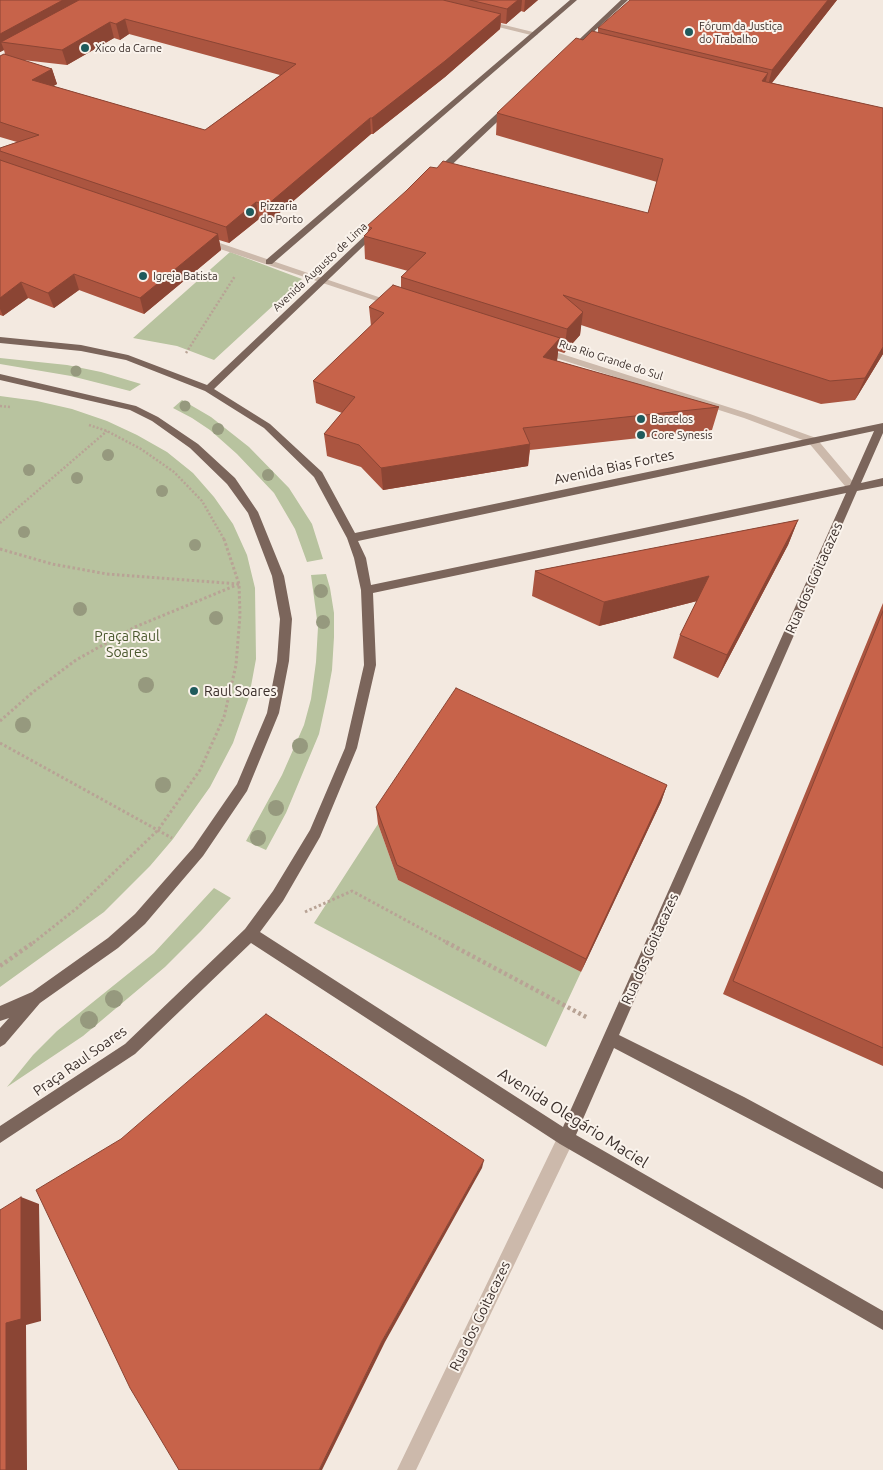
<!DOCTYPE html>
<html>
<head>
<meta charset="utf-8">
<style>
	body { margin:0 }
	canvas { display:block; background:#f3e9e0 }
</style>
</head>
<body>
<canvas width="883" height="1470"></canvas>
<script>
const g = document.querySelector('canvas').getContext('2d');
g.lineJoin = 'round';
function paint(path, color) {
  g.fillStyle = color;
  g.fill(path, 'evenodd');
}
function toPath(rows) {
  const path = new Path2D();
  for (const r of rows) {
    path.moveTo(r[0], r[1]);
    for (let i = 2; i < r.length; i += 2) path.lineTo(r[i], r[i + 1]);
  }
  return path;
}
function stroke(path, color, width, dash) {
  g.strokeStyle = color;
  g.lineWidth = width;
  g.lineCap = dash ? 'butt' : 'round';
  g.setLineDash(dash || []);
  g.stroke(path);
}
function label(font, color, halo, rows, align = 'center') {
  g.font = font + ' Ubuntu,sans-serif';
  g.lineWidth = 4;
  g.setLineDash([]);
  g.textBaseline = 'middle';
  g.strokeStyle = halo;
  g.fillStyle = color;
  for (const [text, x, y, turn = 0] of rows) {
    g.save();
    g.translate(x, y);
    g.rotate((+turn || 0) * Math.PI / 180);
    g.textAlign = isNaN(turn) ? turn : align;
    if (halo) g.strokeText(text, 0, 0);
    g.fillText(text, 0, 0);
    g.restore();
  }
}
const green = toPath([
	[230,252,302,279,214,360,177,346,133,338],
	[0,358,67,365,101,372,141,384,130,391,71,376,0,364],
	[0,396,37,401,72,409,107,421,137,435,167,452,193,473,214,497,233,524,247,555,255,588,256,659,249,697,233,743,210,787,173,839,150,866,104,912,0,987],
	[182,400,211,417,249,447,289,488,312,524,323,559,307,562,295,529,274,493,237,454,210,430,192,418,173,408],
	[326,574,330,588,334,613,334,637,332,670,327,697,319,734,286,813,266,850,246,841,282,775,304,725,311,699,316,662,318,627,311,575],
	[378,824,398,880,581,972,546,1047,314,923],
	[214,888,231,898,201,931,165,967,83,1036,7,1087,33,1055,57,1031,154,953]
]);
const pathFar2 = toPath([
	[186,353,235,276],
	[0,406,10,407],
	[89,425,107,431,141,449,174,472,202,501,225,541],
	[0,523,107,431]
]);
const pathFar1 = toPath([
	[0,549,52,564,107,574,239,584],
	[0,721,33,692,76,660,135,627,239,584],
	[0,743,172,838],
	[305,912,352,891,448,943],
	[33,943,77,908,158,830,200,770,224,717,236,665,240,615,239,584,224,539]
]);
const path = toPath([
	[446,942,588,1018],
	[0,966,34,942]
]);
const minor = toPath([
	[484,20,537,33,538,34,535,36,482,23,482,21,484,20],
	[202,239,208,239,399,304,398,306,392,306,202,243,202,239],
	[543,348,750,414,816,438,859,489,854,493,850,492,808,442,744,418,540,353,538,351,543,348],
	[566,1130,572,1132,574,1138,572,1144,416,1470,397,1470,560,1132,566,1130]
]);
const major = toPath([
	[570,0,577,0,272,264,266,264,266,260,570,0],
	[621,0,628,0,572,52,568,52,568,50,621,0],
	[506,105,513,107,441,175,435,175,435,171,506,105],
	[372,229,379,231,214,389,270,424,322,472,355,533,883,423,883,433,861,483,883,478,883,486,857,491,619,1035,744,1097,883,1172,883,1189,614,1048,576,1135,883,1311,883,1330,560,1144,251,943,135,1054,0,1143,0,1126,125,1044,245,929,273,891,310,830,345,748,364,665,361,590,354,558,347,538,314,477,264,428,205,391,126,360,81,351,0,343,0,337,81,345,128,355,207,385,372,229],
	[874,431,850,485,371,585,366,558,358,541,874,431],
	[846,493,563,1127,260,932,283,901,320,837,357,748,376,665,373,593,846,493],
	[0,374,136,406,158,417,198,444,235,478,258,512,284,576,292,619,289,661,279,713,247,791,203,856,145,924,118,948,40,1003,5,1044,0,1047,0,1028,9,1018,0,1021,0,1006,32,992,108,938,135,914,193,848,237,784,267,713,277,661,280,619,272,576,248,513,227,484,190,448,152,421,130,410,0,380,0,374]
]);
const trees = [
	[76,371,5.5],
	[185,406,5.5],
	[218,429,6],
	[108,455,6],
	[29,470,6],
	[268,475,6],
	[77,478,6],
	[162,491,6],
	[24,532,6],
	[195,545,6],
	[321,591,7],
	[80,609,7],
	[216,618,7],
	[323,622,7],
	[146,685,8],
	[23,725,8],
	[300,746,8],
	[163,785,8],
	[276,808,8],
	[258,838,8],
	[114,999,9],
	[89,1020,9]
];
const wall = toPath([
	[0,0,538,0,524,12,521,11,506,24,501,23,500,29,445,77,373,134,371,134,269,222,259,219,229,243,219,240,221,250,144,314,79,290,54,308,28,298,3,316,0,315,0,148,17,142,0,137,0,56,5,54,4,50,0,52],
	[129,34,280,75,205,130,53,86,57,84,52,69,23,60,67,65,114,38,120,40],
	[837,0,772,83,883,108,883,354,855,400,821,404,581,325,580,335,564,353,558,351,557,361,719,407,712,430,530,450,528,466,383,490,361,467,327,456,324,434,342,413,316,403,313,381,371,326,369,307,401,288,401,277,408,271,365,259,364,236,368,233,367,226,648,213,657,182,496,135,497,113,583,40,598,33,598,28],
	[798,520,788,545,718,678,673,658,680,635,697,601,599,626,532,596,535,571],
	[883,603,883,1066,723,994],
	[667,785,661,802,581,972,398,880,378,824,376,807]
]);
const shadedWall = toPath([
	[63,0,95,0,1,42,4,50,0,52,0,34],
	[518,0,522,0,521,11,506,24,507,9],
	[525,0,538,0,524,12],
	[828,0,837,0,767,89,772,70],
	[501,14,500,29,445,77,373,134,372,118],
	[125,19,129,34,120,40,116,24],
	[110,22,114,38,67,65,62,50],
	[52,69,57,84,37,96,32,80],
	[768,73,762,95,762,81],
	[370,118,371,134,269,222,267,205],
	[256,202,259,219,229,243,226,227],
	[218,234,221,250,144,314,140,298],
	[74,274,79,290,54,308,48,293],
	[21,282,28,298,3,316,0,309,0,298],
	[583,312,580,335,564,353,567,329],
	[560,338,557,360,540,379,543,357],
	[883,347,883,354,855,400,865,378],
	[530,444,528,466,383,490,381,468],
	[798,520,788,545,718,678,727,655],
	[709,576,701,600,599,626,604,602],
	[667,785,661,802,581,972,586,959],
	[484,1160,482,1168,385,1342,322,1470,319,1470,382,1341],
	[21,1197,39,1204,41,1321,26,1325,27,1470,6,1470,6,1323]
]);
const building = toPath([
	[0,0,63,0,0,34,0,0],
	[79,0,443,0,501,14,445,61,372,118,370,118,267,205,256,202,226,227,0,151,0,148,39,135,0,122,0,56,4,54,52,69,32,80,205,130,296,64,125,19,116,24,110,22,62,50,1,42,79,0],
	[470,0,518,0,507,9,470,0],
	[630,0,828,0,772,70,598,28,630,0],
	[592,31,768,73,762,81,883,108,883,347,865,378,830,381,563,295,583,312,567,329,401,277,426,253,364,236,372,228,367,226,406,191,430,167,437,168,443,161,648,213,663,159,497,113,576,38,583,40,592,31],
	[0,160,218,234,140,298,74,274,48,293,21,282,0,298,0,160],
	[393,285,560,338,543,357,719,407,523,428,530,444,381,468,359,445,324,434,355,397,313,381,384,313,369,307,393,285],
	[798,520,727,655,680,635,709,576,604,602,535,571,798,520],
	[883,611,883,1048,733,981,883,611],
	[456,688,667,785,586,959,397,865,376,807,456,688],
	[266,1014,484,1160,382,1341,319,1470,179,1470,130,1388,36,1190,121,1139,266,1014],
	[21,1197,21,1319,6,1323,6,1470,0,1470,0,1210,21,1197]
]);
const markers = [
	[689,32,5,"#1f5a5c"],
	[85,48,5,"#1f5a5c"],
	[250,212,5,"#1f5a5c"],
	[143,276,5,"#1f5a5c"],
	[641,419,5,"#1f5a5c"],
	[641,435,5,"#1f5a5c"],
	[194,691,5,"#1f5a5c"]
];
const farPoinames = [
	["Fórum da Justiça",699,26],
	["do Trabalho",699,39],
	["Xico da Carne",95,48],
	["Pizzaria",260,206],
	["do Porto",260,219],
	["Igreja Batista",153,276],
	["Barcelos",651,419],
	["Core Synesis",651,435]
];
const farStreetnames = [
	["Avenida Augusto de Lima",320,267,-43],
	["Rua Rio Grande do Sul",611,360,18]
];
const streetNames = [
	["Avenida Bias Fortes",614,467,-12],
	["Rua dos Goitacazes",814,578,-66],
	["Rua dos Goitacazes",650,949,-66],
	["Praça Raul Soares",80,1061,-35],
	["Rua dos Goitacazes",480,1316,-64]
];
const parkNames = [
	["Praça Raul",127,636],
	["Soares",127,652]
];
const poiNames = [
	["Raul Soares",204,691]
];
const nearStreetnames = [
	["Avenida Olegário Maciel",573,1118,32]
];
paint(green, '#b8c39f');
stroke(pathFar2, '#b8a395', 2.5, [2, 2]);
stroke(pathFar1, '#b8a395', 3, [2.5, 2.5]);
stroke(path, '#b8a395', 4.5, [3, 3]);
paint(minor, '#ccb9ab');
paint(major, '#7b655b');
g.fillStyle = '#96997e';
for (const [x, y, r] of trees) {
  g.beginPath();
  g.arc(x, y, r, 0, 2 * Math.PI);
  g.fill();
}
paint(wall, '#ab5540');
paint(shadedWall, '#8b4534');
paint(building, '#c7634a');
stroke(building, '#8b4534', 1);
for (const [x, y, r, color] of markers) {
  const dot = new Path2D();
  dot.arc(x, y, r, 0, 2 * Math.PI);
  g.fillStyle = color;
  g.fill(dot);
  stroke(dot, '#faf3ec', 2);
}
label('11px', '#3a2e2a', '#faf3ec', farPoinames, 'left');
label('11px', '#3a2e2a', '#faf3ec', farStreetnames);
label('14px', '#3a2e2a', '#faf3ec', streetNames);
label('14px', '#4a582e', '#faf3ec', parkNames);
label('14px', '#3a2e2a', '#faf3ec', poiNames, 'left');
label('16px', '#3a2e2a', '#faf3ec', nearStreetnames);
</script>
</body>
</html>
